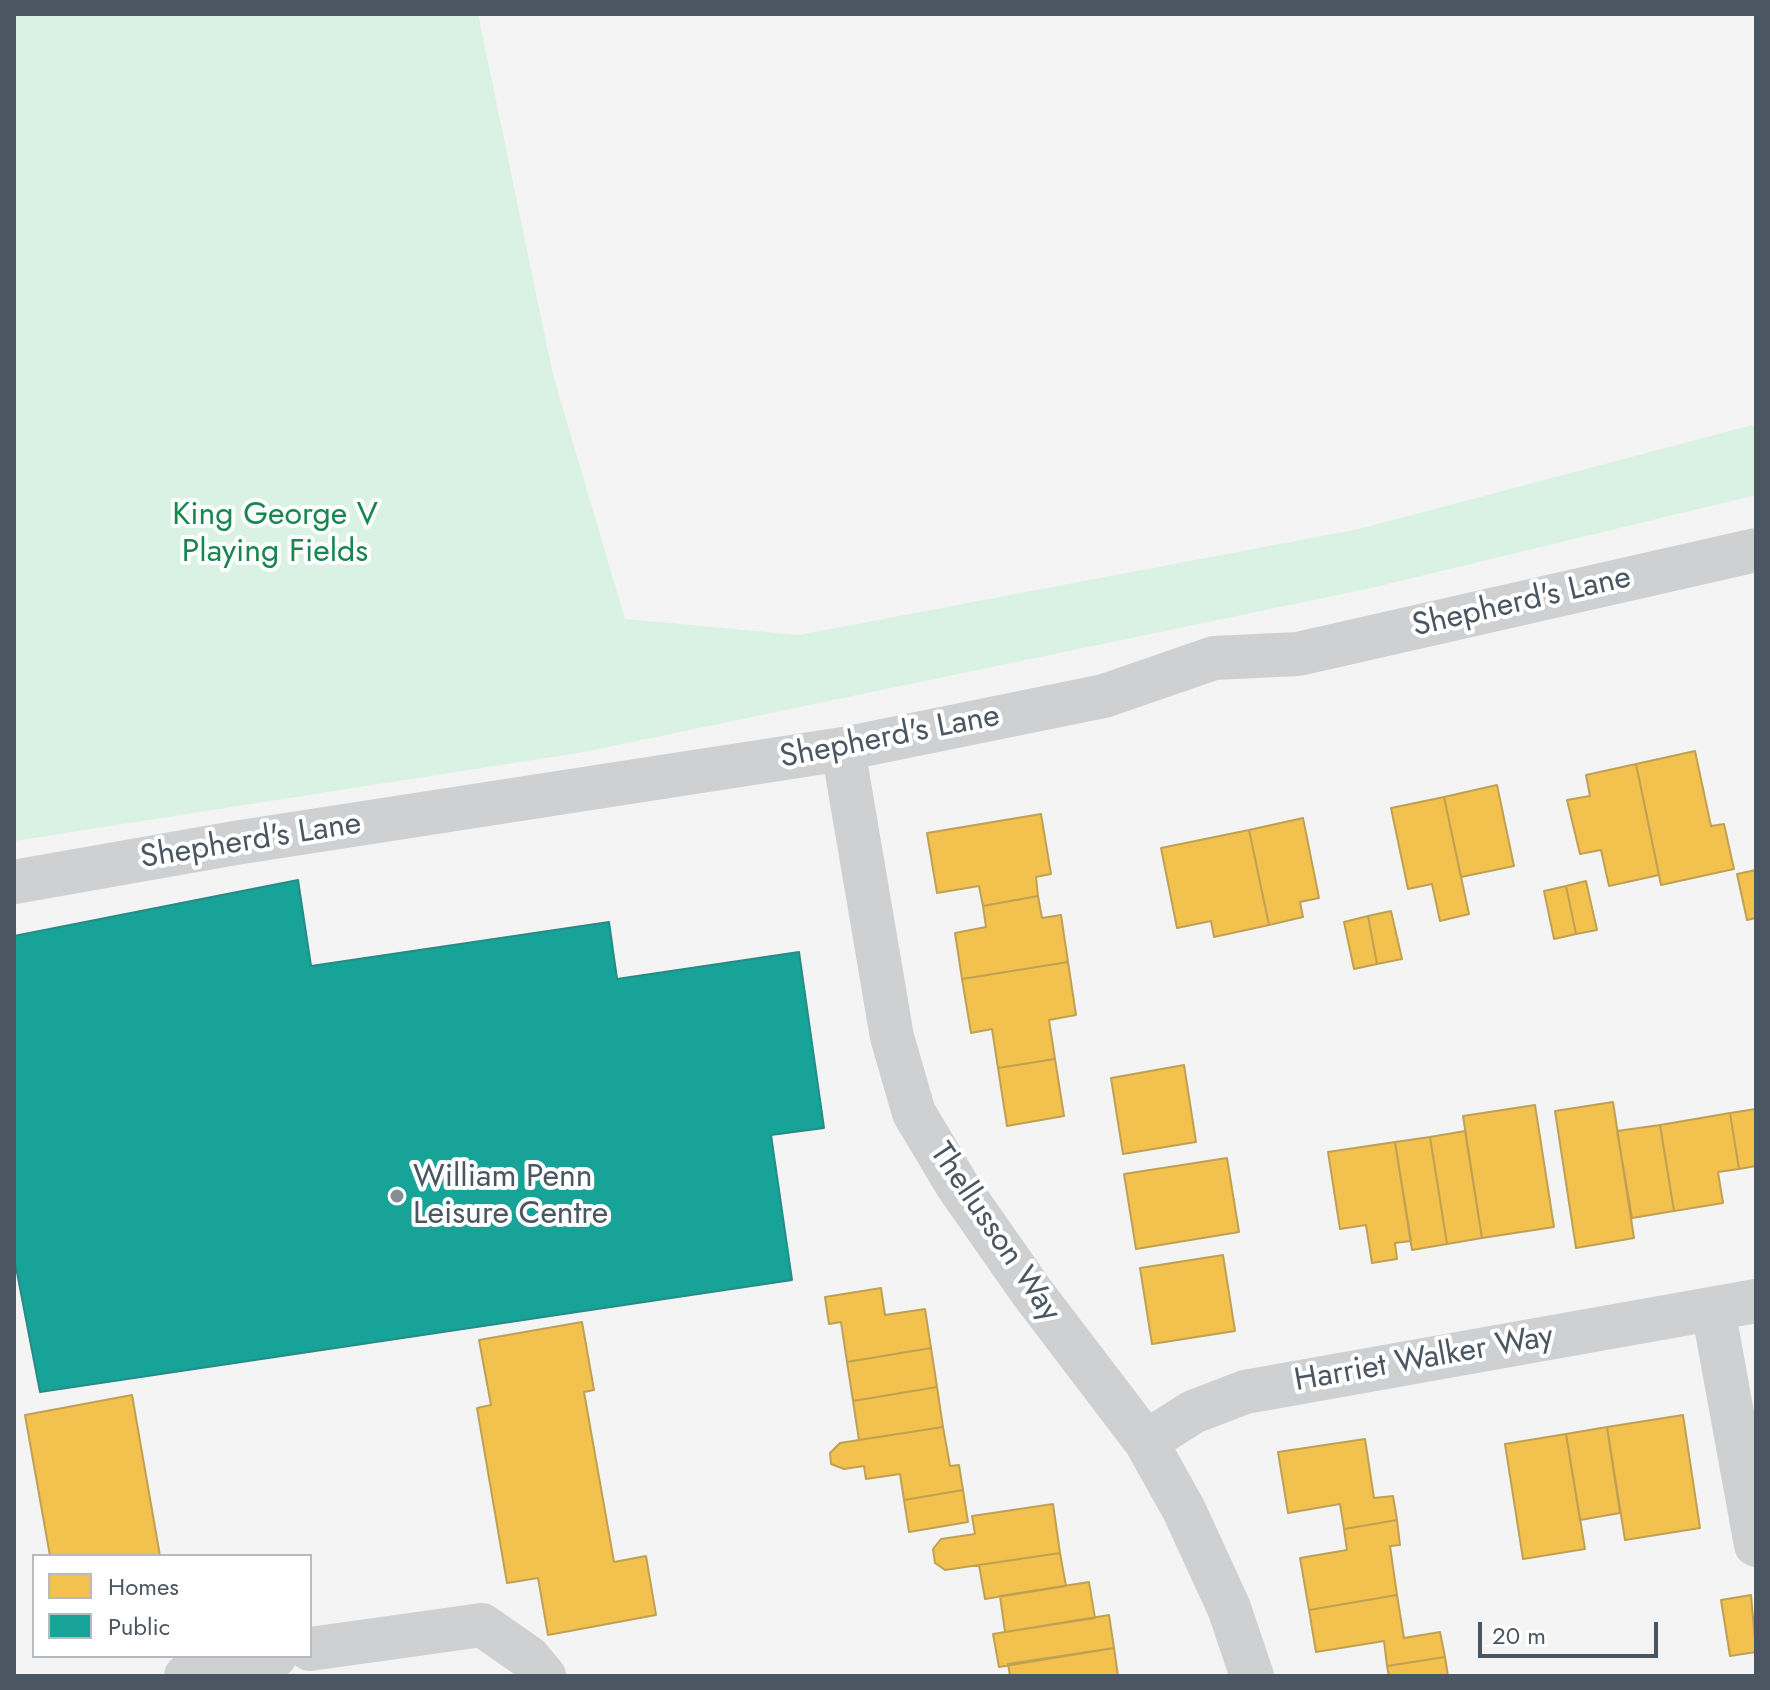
<!DOCTYPE html>
<html>
<head>
<meta charset="utf-8">
<style>
	body { margin:0 }
	#map { position:relative; width:1770px; height:1690px; overflow:hidden; background:#f4f4f4; font-family:Jost,sans-serif }
	canvas { display:block }
	.frame { position:absolute; inset:0; border:16px solid #4a5661; pointer-events:none }
	.legend { position:absolute; left:32px; top:1554px; width:280px; height:104px; box-sizing:border-box; background:#fff; border:2px solid #b7bbc0; margin:0; padding:10px 14px; list-style:none; font-size:24px; color:#4a5661 }
	.legend li { display:flex; align-items:center; gap:16px; height:40px }
	.legend b { width:40px; border:2px solid #b7bbc0 }
	.scale { position:absolute; left:1478px; top:1622px; width:180px; height:36px; box-sizing:border-box; border:4px solid #4a5661; border-top:0; padding-left:10px; font-size:24px; line-height:28px; white-space:nowrap; color:#4a5661; -webkit-text-stroke:6px #fff; paint-order:stroke }
</style>
</head>
<body>
<div id="map">
<canvas width="1770" height="1690"></canvas>
<div class="frame"></div>
<ul class="legend">
<li><b style="height:22px;background:#f2c14e"></b>Homes</li>
<li><b style="height:22px;background:#17a398"></b>Public</li>
</ul>
<div class="scale">20 m</div>
</div>
<script>
const g = document.querySelector('canvas').getContext('2d');
g.lineJoin = 'round';
function paint(path, color) {
  g.fillStyle = color;
  g.fill(path, 'evenodd');
}
function toPath(rows) {
  const path = new Path2D();
  for (const r of rows) {
    path.moveTo(r[0], r[1]);
    for (let i = 2; i < r.length; i += 2) path.lineTo(r[i], r[i + 1]);
  }
  return path;
}
function stroke(path, color, width, dash) {
  g.strokeStyle = color;
  g.lineWidth = width;
  g.lineCap = dash ? 'butt' : 'round';
  g.setLineDash(dash || []);
  g.stroke(path);
}
function label(font, color, halo, rows, align = 'center') {
  g.font = font + ' Jost,sans-serif';
  g.lineWidth = 8;
  g.setLineDash([]);
  g.textBaseline = 'middle';
  g.strokeStyle = halo;
  g.fillStyle = color;
  for (const [text, x, y, turn = 0] of rows) {
    g.save();
    g.translate(x, y);
    g.rotate((+turn || 0) * Math.PI / 180);
    g.textAlign = isNaN(turn) ? turn : align;
    if (halo) g.strokeText(text, 0, 0);
    g.fillText(text, 0, 0);
    g.restore();
  }
}
const green = toPath([
	[14,14,478,14,553,375,625,619,799,635,1359,529,1756,424,1756,495,1371,588,584,752,14,841]
]);
const homes = toPath([
	[1695,751,1711,826,1724,824,1734,869,1661,885,1636,764,1695,751],
	[1636,764,1659,875,1609,886,1601,850,1580,854,1567,800,1590,796,1586,775,1636,764],
	[1497,785,1514,866,1461,877,1444,797,1497,785],
	[1444,797,1469,914,1440,921,1432,884,1408,889,1391,808,1444,797],
	[1041,814,1051,874,1036,877,1038,896,983,906,979,886,937,893,927,833,1041,814],
	[1303,818,1319,898,1300,902,1303,917,1269,925,1249,830,1303,818],
	[1249,830,1269,925,1214,937,1211,921,1177,928,1161,848,1249,830],
	[1756,870,1756,918,1747,920,1737,874,1756,870],
	[1586,881,1597,930,1576,934,1566,886,1586,881],
	[1566,886,1576,934,1554,939,1544,891,1566,886],
	[1038,896,1042,918,1061,915,1068,962,962,979,955,933,986,927,983,906,1038,896],
	[1391,911,1402,959,1377,964,1368,916,1391,911],
	[1368,916,1377,964,1354,969,1344,922,1368,916],
	[1068,962,1076,1015,1049,1020,1055,1059,998,1068,992,1029,971,1033,962,979,1068,962],
	[1055,1059,1064,1116,1007,1126,998,1068,1055,1059],
	[1184,1065,1196,1142,1123,1154,1111,1078,1184,1065],
	[1613,1102,1634,1238,1576,1248,1555,1111,1613,1102],
	[1535,1105,1554,1227,1482,1238,1463,1116,1535,1105],
	[1756,1109,1756,1166,1739,1169,1730,1113,1756,1109],
	[1730,1113,1739,1169,1718,1172,1723,1203,1674,1211,1660,1125,1730,1113],
	[1660,1125,1674,1211,1632,1218,1617,1131,1660,1125],
	[1465,1131,1482,1238,1447,1244,1430,1137,1465,1131],
	[1430,1137,1447,1244,1412,1250,1395,1142,1430,1137],
	[1395,1142,1411,1241,1395,1243,1397,1259,1372,1263,1366,1225,1340,1229,1328,1152,1395,1142],
	[1227,1158,1239,1232,1136,1249,1124,1174,1227,1158],
	[1223,1255,1235,1331,1152,1344,1140,1268,1223,1255],
	[881,1288,885,1315,925,1309,931,1348,847,1362,841,1322,829,1324,825,1297,881,1288],
	[582,1322,594,1390,584,1392,614,1562,646,1556,656,1615,548,1635,538,1578,507,1583,477,1408,491,1405,479,1340,582,1322],
	[931,1348,937,1387,853,1401,847,1362,931,1348],
	[937,1387,943,1427,859,1440,853,1401,937,1387],
	[132,1395,160,1556,50,1556,25,1415,132,1395],
	[1683,1415,1700,1528,1625,1540,1607,1427,1683,1415],
	[943,1427,950,1466,959,1465,963,1490,904,1500,900,1474,866,1479,864,1466,844,1469,831,1464,830,1453,840,1443,943,1427],
	[1607,1427,1620,1513,1580,1520,1566,1434,1607,1427],
	[1566,1434,1585,1549,1523,1559,1505,1444,1566,1434],
	[1365,1439,1374,1498,1393,1496,1397,1520,1344,1529,1340,1504,1288,1513,1278,1452,1365,1439],
	[963,1490,968,1522,909,1532,904,1500,963,1490],
	[1053,1504,1060,1553,945,1570,935,1563,933,1549,941,1539,975,1534,972,1516,1053,1504],
	[1397,1520,1400,1545,1390,1546,1397,1595,1309,1610,1300,1558,1347,1550,1344,1529,1397,1520],
	[1060,1553,1066,1586,985,1599,979,1565,1060,1553],
	[1089,1582,1095,1618,1005,1632,1000,1596,1089,1582],
	[1397,1595,1404,1638,1440,1632,1445,1657,1387,1666,1384,1641,1316,1652,1309,1610,1397,1595],
	[1751,1595,1756,1652,1730,1656,1721,1600,1751,1595],
	[1109,1615,1114,1648,999,1667,993,1634,1109,1615],
	[1114,1648,1118,1676,1010,1676,1008,1664,1114,1648],
	[1445,1657,1448,1676,1389,1676,1387,1666,1445,1657]
]);
const public = toPath([
	[298,880,311,966,609,922,617,979,799,952,824,1128,771,1135,792,1280,40,1392,14,1257,14,936,298,880]
]);
const minor = toPath([
	[843,749,892,1037,914,1113,957,1185,1031,1291,1146,1442,1184,1510,1229,1608,1252,1676],
	[14,882,235,843,843,749,1104,696,1214,658,1298,654,1756,550],
	[1713,1309,1756,1545],
	[1146,1442,1193,1412,1245,1392,1756,1301],
	[310,1649,482,1625,528,1657,544,1676],
	[186,1676,275,1656]
]);
const markers = [
	[397,1196,8,"#868d94"]
];
const parkNames = [
	["King George V",275,516],
	["Playing Fields",275,553]
];
const streetNames = [
	["Shepherd's Lane",1522,603,-13],
	["Shepherd's Lane",890,738,-11],
	["Shepherd's Lane",251,842,-9],
	["Thellusson Way",994,1233,56],
	["Harriet Walker Way",1424,1360,-10]
];
const poiNames = [
	["William Penn",413,1178],
	["Leisure Centre",413,1215]
];
paint(green, '#d9f2e3');
paint(homes, '#f2c14e');
stroke(homes, '#c0a154', 2);
paint(public, '#17a398');
stroke(public, '#268c88', 2);
stroke(minor, '#ced0d2', 44);
for (const [x, y, r, color] of markers) {
  const dot = new Path2D();
  dot.arc(x, y, r, 0, 2 * Math.PI);
  g.fillStyle = color;
  g.fill(dot);
  stroke(dot, '#fff', 3);
}
label('32px', '#17864f', '#fff', parkNames);
label('32px', '#4a5661', '#fff', streetNames);
label('32px', '#4a5661', '#fff', poiNames, 'left');
</script>
</body>
</html>
